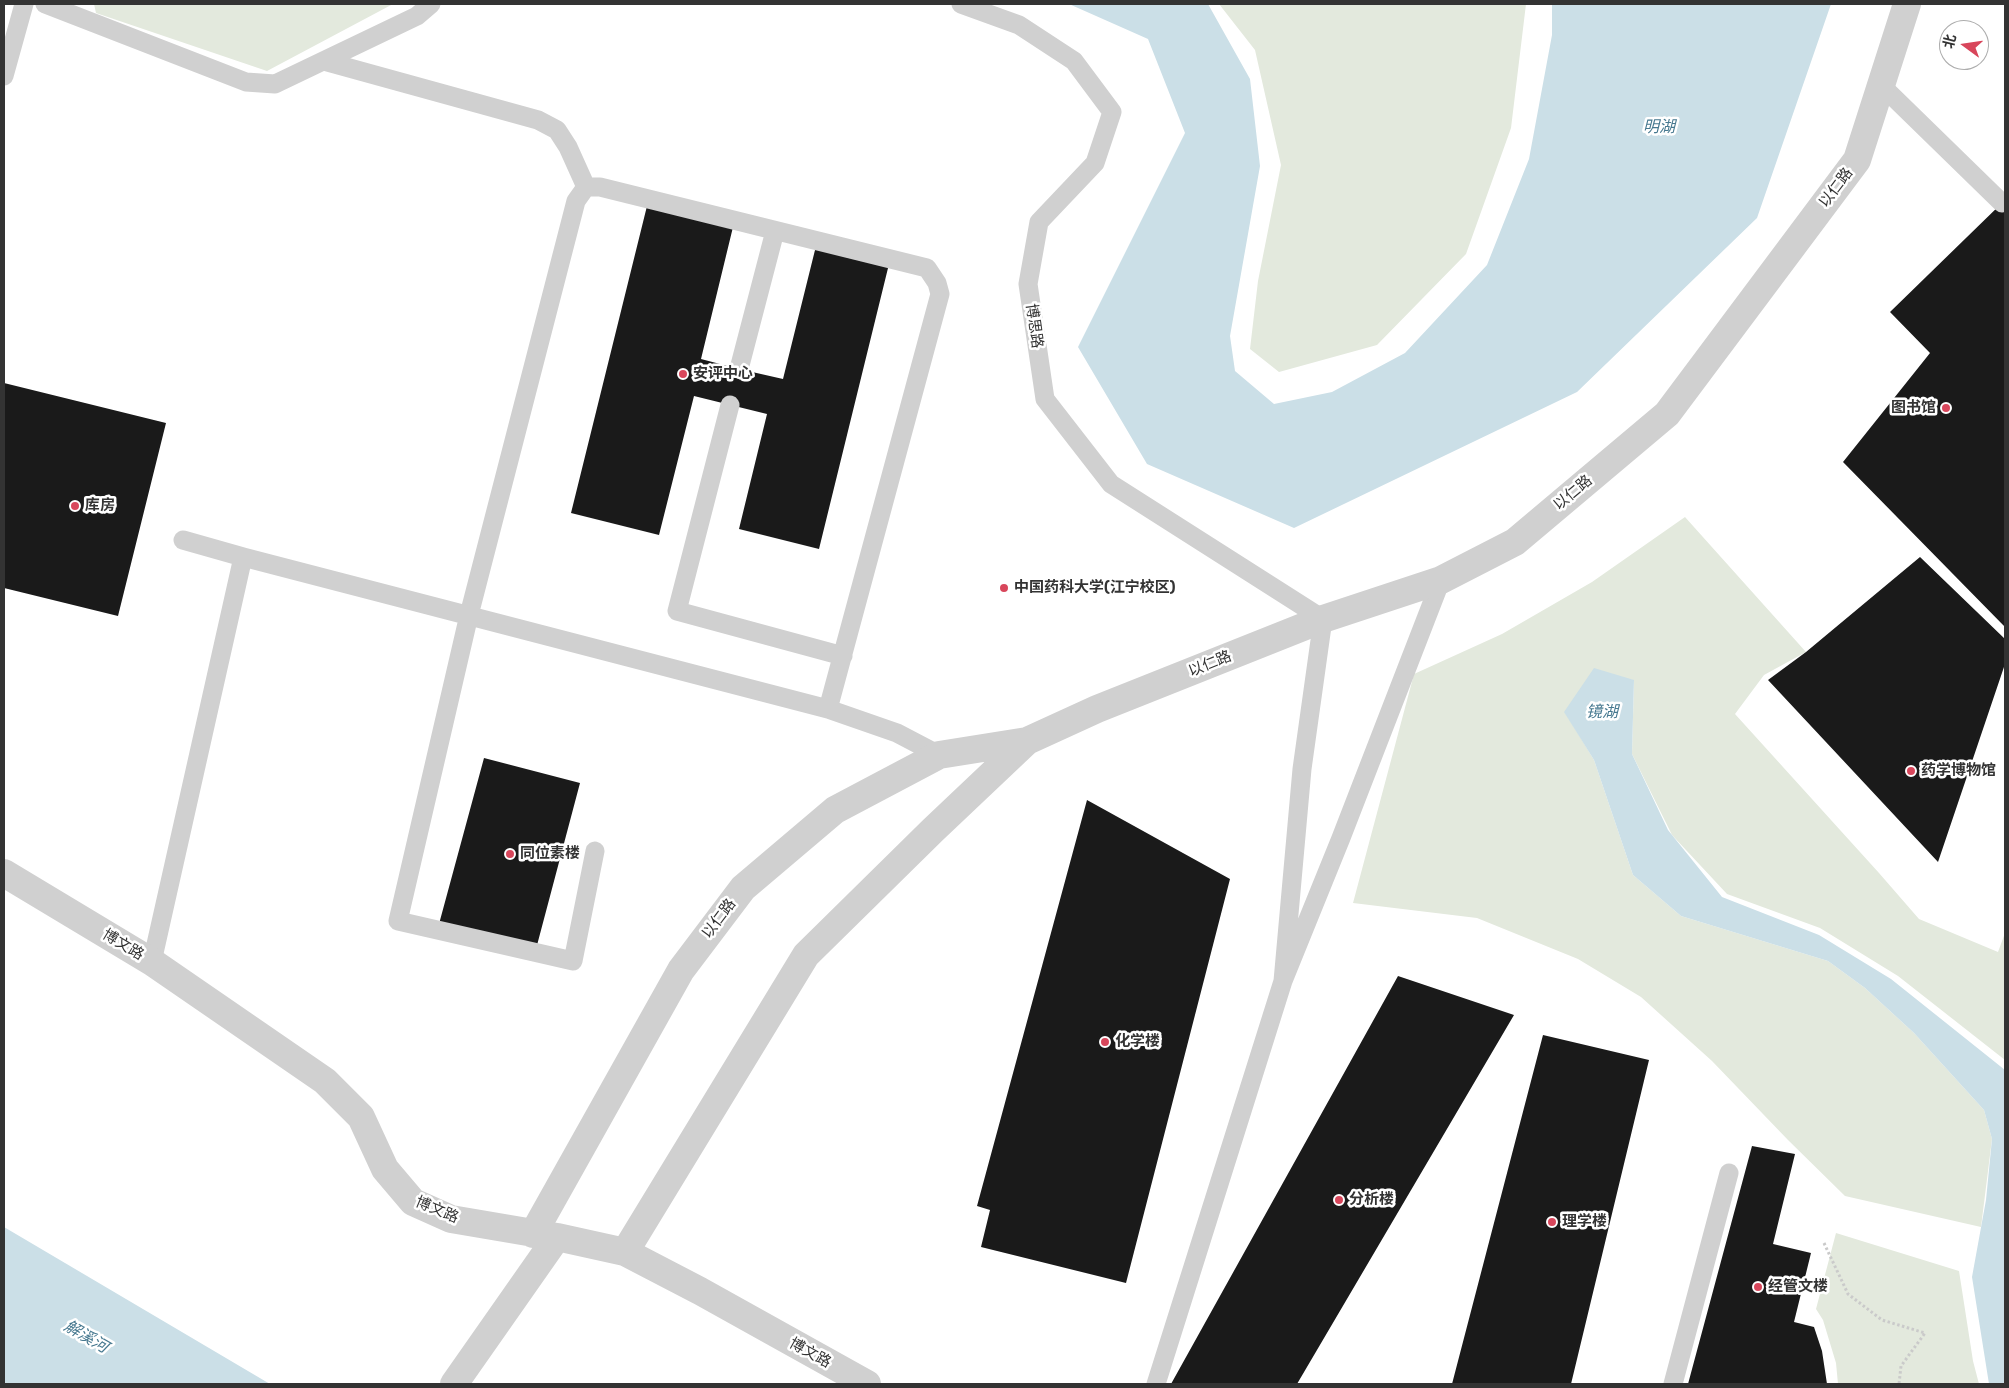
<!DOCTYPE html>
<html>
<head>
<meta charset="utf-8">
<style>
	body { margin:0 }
	#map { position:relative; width:2009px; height:1388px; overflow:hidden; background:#fff; font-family:Rubik,"Noto Sans SC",sans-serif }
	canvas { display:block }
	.frame { position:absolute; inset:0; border:5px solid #333; pointer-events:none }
	.north { position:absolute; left:1939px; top:20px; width:50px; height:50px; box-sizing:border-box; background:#fff; border:1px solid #adadad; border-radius:50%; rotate:284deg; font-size:14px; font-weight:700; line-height:20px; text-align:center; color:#333 }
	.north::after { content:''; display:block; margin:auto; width:18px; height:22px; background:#d8465b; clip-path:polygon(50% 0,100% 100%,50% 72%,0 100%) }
</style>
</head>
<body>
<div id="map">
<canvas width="2009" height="1388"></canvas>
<div class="frame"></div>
<div class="north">北</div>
</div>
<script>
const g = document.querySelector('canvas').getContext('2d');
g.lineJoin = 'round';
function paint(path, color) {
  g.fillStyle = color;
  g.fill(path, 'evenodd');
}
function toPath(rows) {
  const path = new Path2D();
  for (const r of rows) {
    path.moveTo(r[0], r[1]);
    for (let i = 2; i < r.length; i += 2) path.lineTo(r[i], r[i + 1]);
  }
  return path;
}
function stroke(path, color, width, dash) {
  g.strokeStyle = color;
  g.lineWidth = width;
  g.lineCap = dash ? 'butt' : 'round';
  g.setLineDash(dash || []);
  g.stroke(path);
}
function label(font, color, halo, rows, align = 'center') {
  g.font = font + ' Rubik,"Noto Sans SC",sans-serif';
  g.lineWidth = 5;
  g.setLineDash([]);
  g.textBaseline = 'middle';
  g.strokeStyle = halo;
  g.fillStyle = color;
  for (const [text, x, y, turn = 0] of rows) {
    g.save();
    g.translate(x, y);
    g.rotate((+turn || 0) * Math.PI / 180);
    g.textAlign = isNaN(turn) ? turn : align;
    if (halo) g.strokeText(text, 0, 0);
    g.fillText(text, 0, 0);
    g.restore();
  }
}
const green = toPath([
	[94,4,393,4,267,71,96,13],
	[1219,4,1526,4,1511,128,1466,254,1377,345,1279,372,1250,349,1258,281,1281,165,1255,50],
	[1685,517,1806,652,1764,675,1735,714,1879,873,1919,919,1998,952,2005,933,2005,1060,1898,976,1820,928,1727,894,1672,835,1632,754,1634,680,1565,712,1594,760,1633,875,1681,916,1828,961,1865,988,1914,1033,1984,1110,1992,1139,1981,1227,1845,1196,1788,1140,1712,1061,1641,997,1578,959,1477,918,1353,903,1414,674,1502,634,1592,582],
	[1836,1233,1959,1271,1973,1361,1979,1384,1838,1384,1836,1363,1823,1320,1816,1309]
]);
const water = toPath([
	[1069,4,1208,4,1250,79,1260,166,1230,336,1235,371,1274,404,1332,392,1405,353,1487,265,1529,159,1552,35,1552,4,1831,4,1757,218,1577,392,1294,528,1147,464,1078,347,1185,133,1148,39],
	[1594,668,1634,680,1632,754,1668,830,1722,897,1819,935,1891,979,2005,1070,2005,1384,1989,1384,1972,1277,1986,1200,1992,1139,1984,1110,1914,1033,1865,988,1828,961,1681,916,1633,875,1594,760,1564,712],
	[4,1227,270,1384,4,1384]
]);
const building = toPath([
	[2005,200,2005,627,1843,462,1930,353,1890,312],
	[647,206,733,227,701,359,739,369,783,379,816,246,889,264,819,549,739,529,767,414,694,396,659,535,571,513],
	[4,383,166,423,118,616,4,588],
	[1920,557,2005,639,2005,664,1938,862,1768,680,1806,652],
	[484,758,580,783,536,949,439,924],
	[1087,800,1230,879,1126,1283,981,1247,990,1210,977,1206],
	[1398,976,1514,1015,1297,1384,1171,1384],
	[1543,1035,1649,1060,1571,1384,1452,1384],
	[1752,1146,1795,1154,1773,1244,1811,1253,1794,1322,1814,1327,1822,1351,1827,1384,1688,1384]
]);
const path = toPath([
	[1824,1243,1848,1294,1882,1320,1925,1333,1901,1366,1899,1384]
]);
const service = toPath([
	[45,4,246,82,275,84,417,16,431,4],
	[961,4,1019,25,1074,61,1112,112,1095,163,1039,222,1028,284,1045,399,1111,484,1323,619,1302,769,1283,981],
	[324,61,538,120,557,130,568,147,586,187],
	[4,76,24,4],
	[1881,85,2002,203],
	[739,369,775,231],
	[730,405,677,611,843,656],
	[183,540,243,557],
	[595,851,573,961,398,921,469,615,576,201,586,187,600,187,927,268,937,283,940,294,828,709],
	[152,962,243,557,828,709,897,733,939,755],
	[1156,1384,1283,981,1341,838,1441,580],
	[1673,1384,1729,1173]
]);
const minor = toPath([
	[1027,741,1097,709,1323,619,1441,580,1515,542,1667,414,1857,160,1907,4],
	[4,873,152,962,325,1081,361,1117,385,1169,413,1202,451,1219,557,1237,625,1252,700,1291,867,1384],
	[533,1234,681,970,743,888,835,810,939,755,1027,741,933,830,806,955,625,1252],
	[454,1384,557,1237]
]);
const markers = [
	[683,374,5,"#d8465b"],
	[1946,408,5,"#d8465b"],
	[75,506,5,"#d8465b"],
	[1004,588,5,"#d8465b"],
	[1911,771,5,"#d8465b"],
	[510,854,5,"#d8465b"],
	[1105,1042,5,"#d8465b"],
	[1339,1200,5,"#d8465b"],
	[1552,1222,5,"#d8465b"],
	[1758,1287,5,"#d8465b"]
];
const streetNames = [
	["以仁路",1836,188,-53],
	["博思路",1034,326,82],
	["以仁路",1573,493,-40],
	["以仁路",1210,664,-22],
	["以仁路",719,919,-53],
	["博文路",123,945,31],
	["博文路",437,1210,23],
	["博文路",810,1353,29]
];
const poiNames = [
	["安评中心",693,374],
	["图书馆",1936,408,"right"],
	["库房",85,506],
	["中国药科大学(江宁校区)",1014,588],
	["药学博物馆",1921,771],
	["同位素楼",520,854],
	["化学楼",1115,1042],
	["分析楼",1349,1200],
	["理学楼",1562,1222],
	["经管文楼",1768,1287]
];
const waterNames = [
	["明湖",1659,127],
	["镜湖",1602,712],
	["解溪河",86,1337,30]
];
paint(green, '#e3e9dd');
paint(water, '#cbdfe7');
paint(building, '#1a1a1a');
stroke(path, '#cacaca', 3, [2.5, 2.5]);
stroke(service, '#d0d0d0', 19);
stroke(minor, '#d0d0d0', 28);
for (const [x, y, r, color] of markers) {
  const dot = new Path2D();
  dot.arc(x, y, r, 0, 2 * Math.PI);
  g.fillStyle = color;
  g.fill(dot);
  stroke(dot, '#fff', 2);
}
label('15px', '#333', '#fff', streetNames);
label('bold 15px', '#333', '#fff', poiNames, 'left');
label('italic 16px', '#46788f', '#fff', waterNames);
</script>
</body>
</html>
